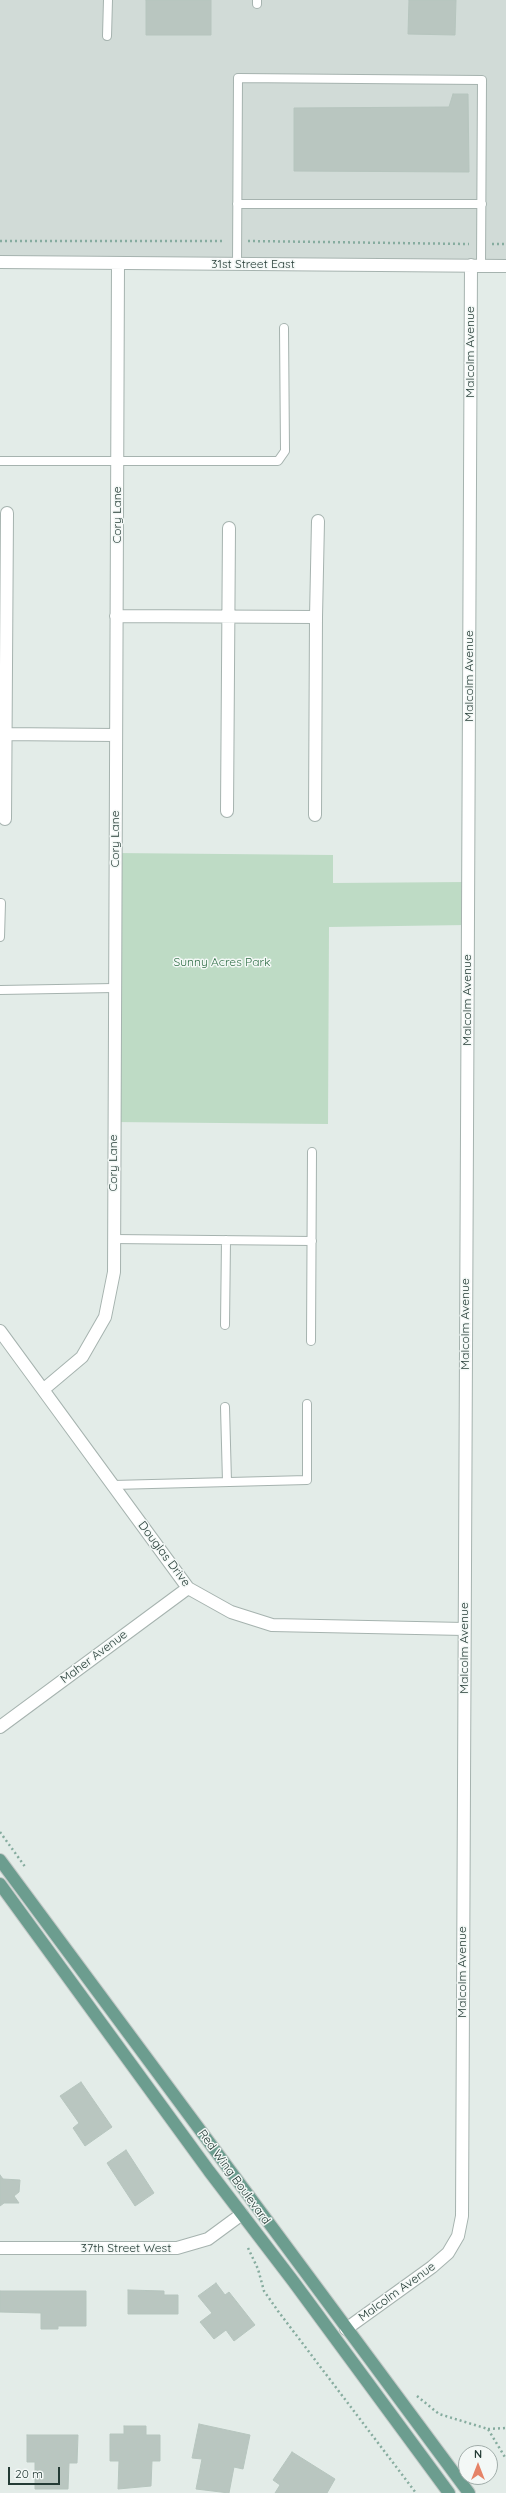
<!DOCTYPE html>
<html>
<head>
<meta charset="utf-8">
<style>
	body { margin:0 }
	#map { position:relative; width:506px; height:2493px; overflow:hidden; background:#e3ece8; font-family:Quicksand,sans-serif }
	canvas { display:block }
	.north { position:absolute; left:458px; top:2445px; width:40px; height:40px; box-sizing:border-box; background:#f3f8f6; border:1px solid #a0aca9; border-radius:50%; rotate:0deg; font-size:11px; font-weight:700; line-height:16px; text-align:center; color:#243b35 }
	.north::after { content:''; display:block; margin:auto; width:14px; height:18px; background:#e58367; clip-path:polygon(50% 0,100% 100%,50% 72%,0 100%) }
	.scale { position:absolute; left:8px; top:2467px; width:52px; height:18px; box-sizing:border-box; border:2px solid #243b35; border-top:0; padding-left:5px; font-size:12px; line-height:14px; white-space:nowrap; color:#243b35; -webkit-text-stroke:3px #f3f8f6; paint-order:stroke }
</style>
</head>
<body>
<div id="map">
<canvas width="506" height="2493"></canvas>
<div class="north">N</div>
<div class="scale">20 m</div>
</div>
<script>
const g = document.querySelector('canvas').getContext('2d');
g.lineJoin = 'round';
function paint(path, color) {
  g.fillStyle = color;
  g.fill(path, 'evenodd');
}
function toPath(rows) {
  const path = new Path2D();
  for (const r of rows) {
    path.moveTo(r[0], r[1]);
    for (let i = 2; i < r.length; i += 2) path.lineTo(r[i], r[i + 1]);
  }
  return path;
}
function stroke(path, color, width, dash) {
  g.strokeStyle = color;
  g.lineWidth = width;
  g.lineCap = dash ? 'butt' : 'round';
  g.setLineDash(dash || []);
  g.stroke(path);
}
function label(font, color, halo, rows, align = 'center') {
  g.font = font + ' Quicksand,sans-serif';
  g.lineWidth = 3;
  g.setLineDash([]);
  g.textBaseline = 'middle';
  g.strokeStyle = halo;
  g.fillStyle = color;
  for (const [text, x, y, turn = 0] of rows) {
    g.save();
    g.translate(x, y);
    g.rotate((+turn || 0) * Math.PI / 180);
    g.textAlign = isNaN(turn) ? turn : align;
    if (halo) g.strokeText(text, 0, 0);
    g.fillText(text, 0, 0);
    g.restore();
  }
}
const built = toPath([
	[0,0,506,0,506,266,0,262]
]);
const green = toPath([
	[115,853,333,855,333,883,467,882,467,925,329,927,328,1124,113,1122]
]);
const building = toPath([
	[146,0,211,0,211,35,146,35,146,0],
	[409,0,456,0,455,35,408,34,409,0],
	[453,94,468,94,469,172,294,171,294,108,449,107,453,94],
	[81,2082,112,2127,85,2146,73,2128,79,2123,60,2096,81,2082],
	[126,2150,154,2193,135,2206,107,2163,126,2150],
	[0,2175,3,2179,20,2180,19,2192,14,2196,19,2203,4,2203,0,2206,0,2175],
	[216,2283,225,2295,229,2292,255,2325,234,2341,226,2330,214,2339,200,2322,212,2313,198,2296,216,2283],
	[128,2290,164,2291,164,2295,178,2295,178,2314,128,2314,128,2290],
	[0,2291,86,2291,86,2326,58,2326,58,2329,41,2329,41,2313,0,2312,0,2291],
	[199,2424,250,2435,243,2469,234,2467,229,2493,196,2489,202,2459,192,2458,199,2424],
	[124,2426,146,2426,146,2435,160,2435,160,2461,152,2461,151,2486,118,2489,119,2461,110,2461,110,2434,124,2434,124,2426],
	[27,2435,78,2435,77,2463,69,2463,68,2489,35,2489,35,2462,27,2462,27,2435],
	[292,2452,335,2479,327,2493,275,2493,280,2485,273,2480,292,2452]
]);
const path = toPath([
	[0,241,225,241],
	[248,241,469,244],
	[492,244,506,244],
	[0,1832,26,1868],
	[248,2248,258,2269,264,2291,278,2311,416,2493],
	[417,2396,439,2414,488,2429,506,2459],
	[488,2429,506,2428]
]);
const lane = toPath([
	[257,4,257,0],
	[107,36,108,0],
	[237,204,482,204],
	[237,264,238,78,482,80,481,265],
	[0,461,278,461,285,451,284,328],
	[0,937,1,903],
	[0,990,114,988],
	[113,1239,312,1241],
	[225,1325,226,1240],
	[311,1341,312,1152],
	[225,1407,227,1482],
	[113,1485,307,1480,307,1404]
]);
const street = toPath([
	[0,262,506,266],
	[116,616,316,617,318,521],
	[0,734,116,735],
	[227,811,229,528],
	[315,815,316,617],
	[5,819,7,513],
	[0,1331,188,1588,231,1612,272,1625,464,1629],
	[44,1389,82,1357,105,1317,114,1272,118,263],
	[0,1727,188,1588],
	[0,2248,177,2248,208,2239,242,2214],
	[346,2329,432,2267,448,2253,458,2236,462,2216,471,265]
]);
const primary = toPath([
	[0,1860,469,2493],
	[0,1884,209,2171,293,2281,449,2493]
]);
const streetNames = [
	["31st Street East",253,264],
	["Malcolm Avenue",470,352,-90],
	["Cory Lane",117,515,-90],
	["Malcolm Avenue",469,676,-90],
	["Cory Lane",115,839,-90],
	["Malcolm Avenue",467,1000,-90],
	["Cory Lane",113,1163,-90],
	["Malcolm Avenue",465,1324,-90],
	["Douglas Drive",164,1554,53],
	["Malcolm Avenue",464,1648,-90],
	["Maher Avenue",94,1657,-37],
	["Malcolm Avenue",462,1972,-90],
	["Red Wing Boulevard",234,2177,54],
	["37th Street West",126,2248],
	["Malcolm Avenue",397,2292,-36]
];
const parkNames = [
	["Sunny Acres Park",222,962]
];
paint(built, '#d1dbd7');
paint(green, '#bedbc5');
paint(building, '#b9c6c0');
stroke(building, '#b6c5be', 1);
stroke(lane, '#a6b3af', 10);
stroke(street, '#a6b3af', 14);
stroke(primary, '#c2c8c6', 14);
stroke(path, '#86ac9f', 2.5, [2, 3]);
stroke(lane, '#fff', 8);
stroke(street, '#fff', 12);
stroke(primary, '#6c9d8f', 12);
label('12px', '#243b35', '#f3f8f6', streetNames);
label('12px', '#326f48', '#f3f8f6', parkNames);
</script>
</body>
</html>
